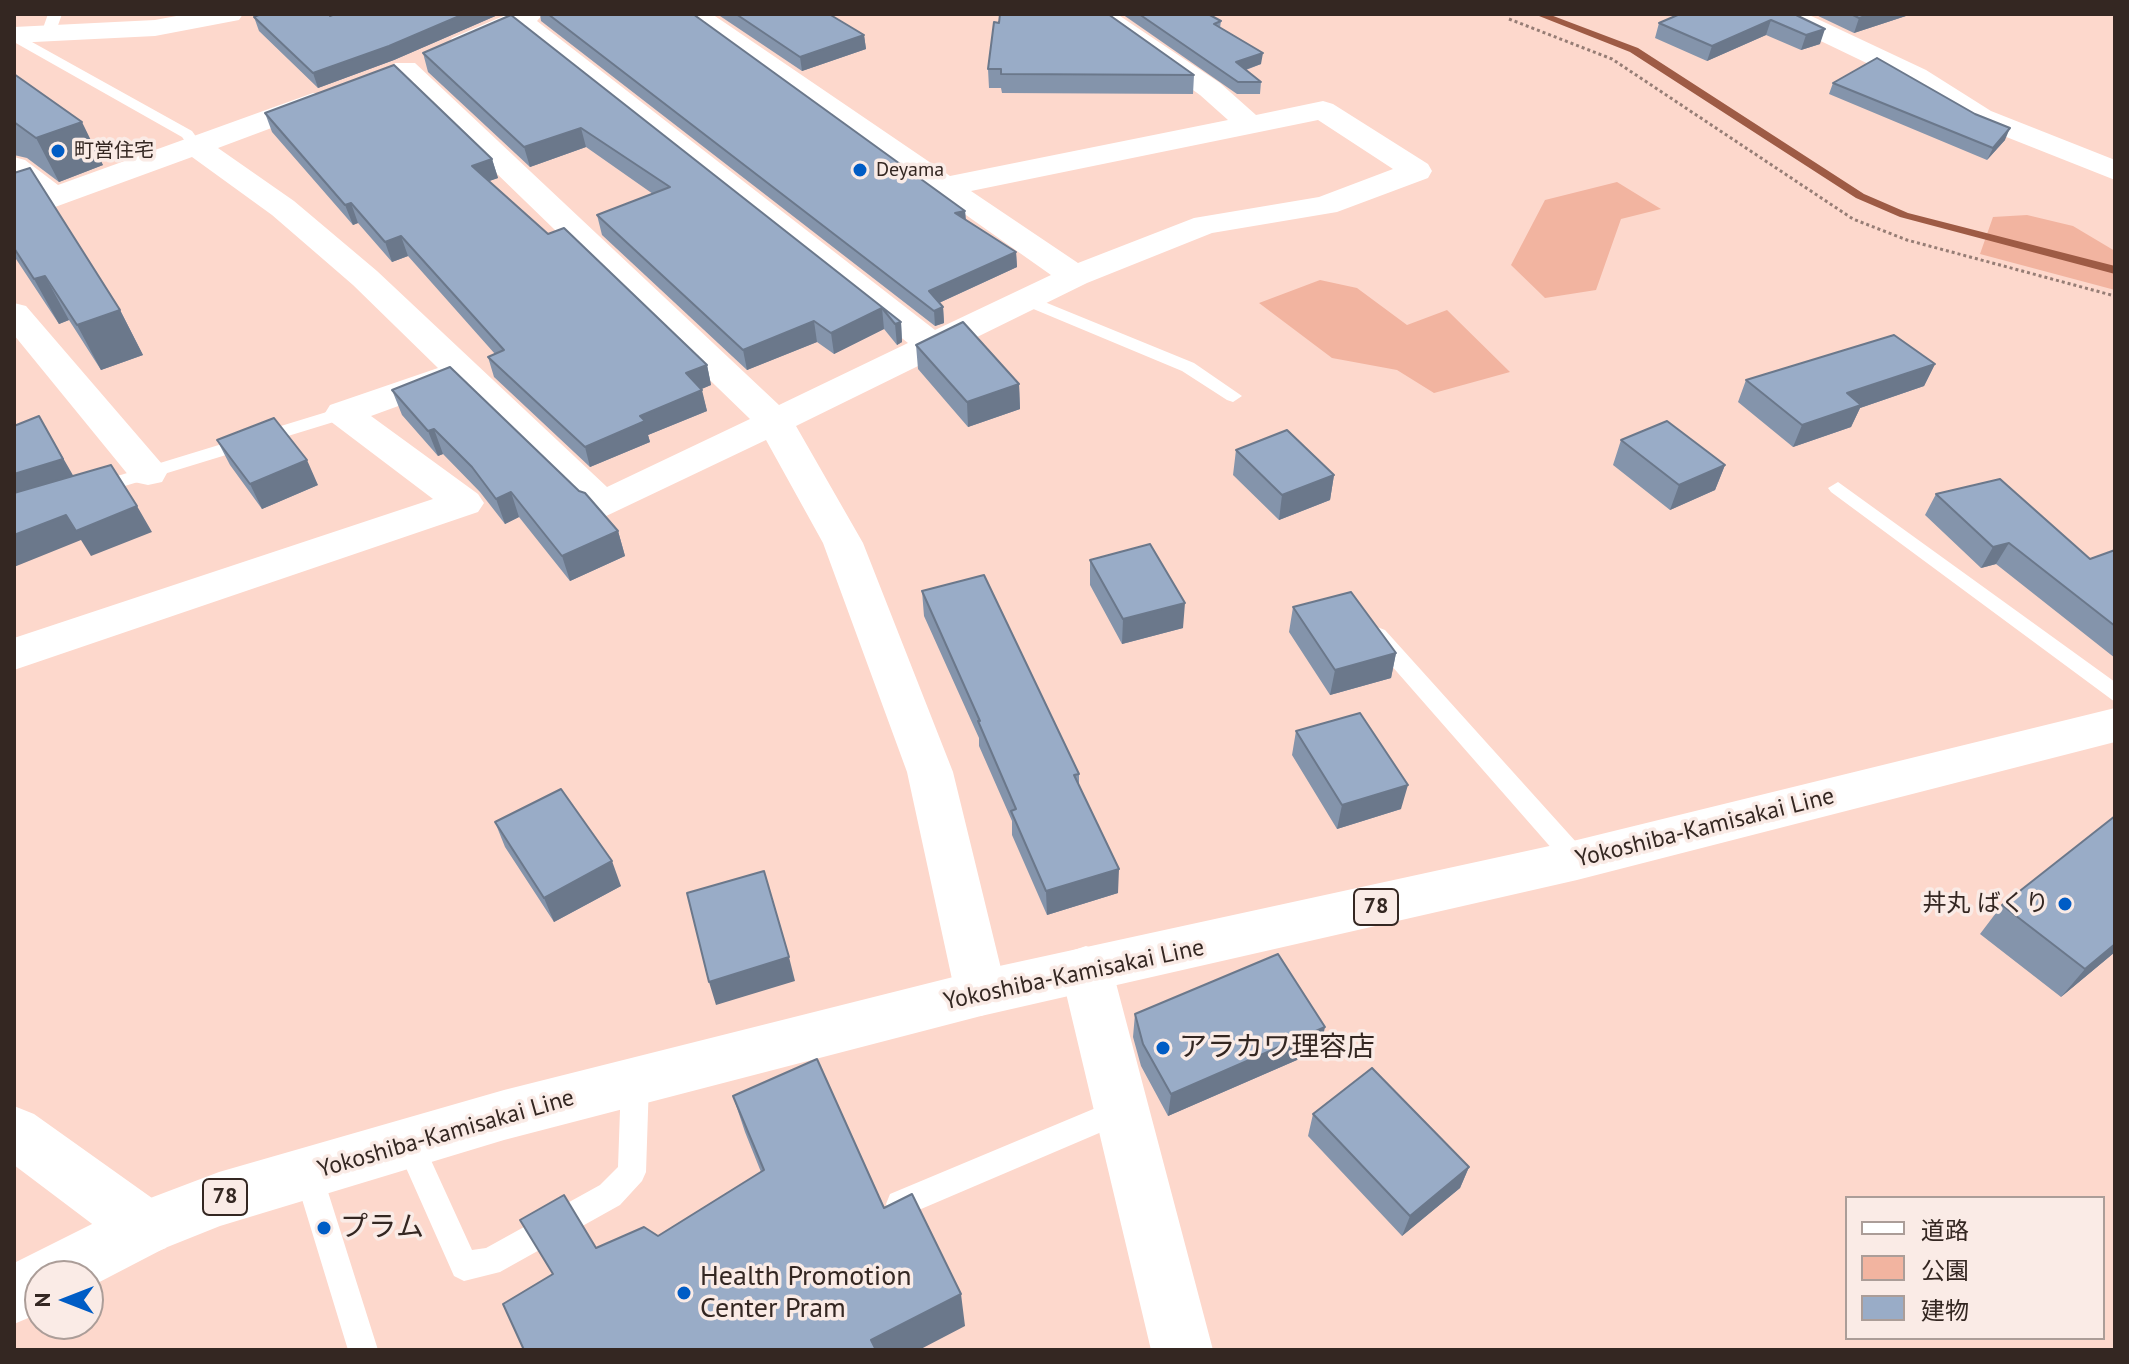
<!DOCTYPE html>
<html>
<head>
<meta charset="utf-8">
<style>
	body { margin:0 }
	#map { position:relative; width:2129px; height:1364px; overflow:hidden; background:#fdd8cc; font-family:"PT Sans","Noto Sans JP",sans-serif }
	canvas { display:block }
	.frame { position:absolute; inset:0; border:16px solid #342722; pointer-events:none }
	.legend { position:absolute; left:1845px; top:1196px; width:260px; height:144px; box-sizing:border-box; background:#faebe6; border:2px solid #ab9d98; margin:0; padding:10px 14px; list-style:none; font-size:24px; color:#342722 }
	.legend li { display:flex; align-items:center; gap:16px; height:40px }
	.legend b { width:40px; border:2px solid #ab9d98 }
	.north { position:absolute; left:24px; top:1260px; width:80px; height:80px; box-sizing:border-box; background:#faebe6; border:2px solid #ab9d98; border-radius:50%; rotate:270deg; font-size:22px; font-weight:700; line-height:32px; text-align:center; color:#342722 }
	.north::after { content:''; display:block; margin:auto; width:28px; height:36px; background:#005cc5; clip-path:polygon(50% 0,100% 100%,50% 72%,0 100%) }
</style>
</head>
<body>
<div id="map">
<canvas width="2129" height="1364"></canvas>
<div class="frame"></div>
<ul class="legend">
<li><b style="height:10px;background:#fff"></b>道路</li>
<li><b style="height:22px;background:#f2b4a0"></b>公園</li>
<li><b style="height:22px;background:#99acc7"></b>建物</li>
</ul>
<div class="north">N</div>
</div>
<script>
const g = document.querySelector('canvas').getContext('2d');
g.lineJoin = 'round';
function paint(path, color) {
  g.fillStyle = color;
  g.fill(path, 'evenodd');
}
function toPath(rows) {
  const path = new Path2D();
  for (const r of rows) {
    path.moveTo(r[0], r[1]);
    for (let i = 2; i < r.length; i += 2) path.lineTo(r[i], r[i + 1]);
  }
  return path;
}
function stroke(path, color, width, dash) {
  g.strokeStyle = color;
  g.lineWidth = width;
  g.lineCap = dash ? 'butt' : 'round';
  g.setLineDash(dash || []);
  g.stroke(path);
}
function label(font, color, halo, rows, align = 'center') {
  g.font = font + ' "PT Sans","Noto Sans JP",sans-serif';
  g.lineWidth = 7;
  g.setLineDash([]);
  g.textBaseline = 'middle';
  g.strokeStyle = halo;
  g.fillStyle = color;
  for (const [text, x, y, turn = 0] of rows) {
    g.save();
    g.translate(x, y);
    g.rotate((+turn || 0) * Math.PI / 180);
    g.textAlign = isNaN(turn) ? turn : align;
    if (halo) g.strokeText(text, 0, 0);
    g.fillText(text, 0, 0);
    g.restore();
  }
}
const green = toPath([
	[1617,182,1661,209,1621,219,1596,290,1545,298,1511,265,1545,200],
	[2027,215,2073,226,2115,251,2115,290,1980,254,1993,217],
	[1320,280,1357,288,1407,325,1447,310,1510,372,1434,393,1397,370,1332,358,1259,303]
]);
const stream = toPath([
	[1534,14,1548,14,1638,48,1864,194,1908,213,2115,266,2115,274,1900,217,1856,198,1630,52,1534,14]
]);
const path = toPath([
	[1509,19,1612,59,1853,219,1907,240,2115,296]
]);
const lane = toPath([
	[48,14,62,14,56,31,49,35,42,31,48,14],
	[14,32,192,131,202,145,190,148,182,137,14,42,14,32],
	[1025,294,1194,363,1242,396,1233,402,1227,400,1182,371,1019,303,1019,295,1025,294],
	[343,407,350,409,350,417,102,493,95,495,85,489,88,485,343,407],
	[1838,482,2115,682,2115,702,1831,492,1828,488,1838,482],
	[1377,627,1385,630,1586,853,1589,860,1586,867,1577,870,1568,867,1369,640,1366,635,1369,630,1377,627],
	[635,1070,645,1073,649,1082,646,1172,642,1181,620,1205,500,1272,464,1281,454,1276,395,1143,399,1134,409,1130,419,1134,472,1250,486,1248,600,1185,618,1167,621,1082,625,1073,635,1070],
	[1122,1097,1132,1101,1136,1110,1132,1119,900,1218,890,1214,886,1204,890,1194,1122,1097],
	[308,1160,318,1164,322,1173,378,1350,348,1350,294,1173,298,1164,308,1160]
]);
const street = toPath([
	[187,14,243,14,239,20,155,36,14,43,14,27,155,20,187,14],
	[508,14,543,14,537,21,935,330,1051,275,681,14,712,14,950,176,1228,120,1200,95,1086,14,1117,14,1220,83,1256,115,1323,101,1333,104,1428,164,1432,171,1428,178,1337,212,1212,233,1087,283,796,426,863,543,953,772,1007,993,999,1009,981,1016,963,1009,955,993,907,772,823,543,766,440,602,518,588,514,456,385,371,416,478,494,484,503,478,512,14,670,14,638,433,499,330,421,325,413,330,405,438,368,353,285,272,215,192,157,14,222,14,201,31,195,14,181,14,157,25,160,58,185,313,93,333,93,337,99,333,105,218,148,294,201,377,271,607,487,750,419,395,75,391,69,395,63,415,63,779,405,908,343,516,30,462,52,452,50,448,44,452,38,508,14],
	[1318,120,1393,169,1319,197,1194,218,1078,263,971,191,1318,120],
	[1773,14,1807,14,1926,70,1991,111,2115,160,2115,180,1971,123,1906,82,1777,20,1773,14],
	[14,303,26,306,162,464,167,473,162,482,148,485,134,482,14,335,14,303],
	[1086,946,1104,952,1112,968,1213,1350,1151,1350,1060,968,1068,952,1086,946],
	[14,1106,34,1114,166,1208,174,1228,166,1248,145,1256,124,1248,14,1165,14,1106]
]);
const primary = toPath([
	[2115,708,2115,742,1577,880,981,1016,504,1140,220,1226,165,1248,88,1288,88,1276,40,1276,40,1313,14,1324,14,1263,124,1208,219,1172,504,1090,981,970,1577,840,2115,708]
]);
const wall = toPath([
	[335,14,500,14,394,60,318,88,259,31,254,17,330,16],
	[540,14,693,14,965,211,966,220,1016,252,1017,267,939,303,943,307,944,323,935,326,541,21],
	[717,14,829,14,864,35,866,49,802,71],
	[1122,14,1208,14,1221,21,1220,28,1261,64,1246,70,1261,82,1260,94,1237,94],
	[1794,14,1820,44,1801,50,1766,35,1707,61,1655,38,1659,23],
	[1814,14,1912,14,1854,33],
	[511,15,901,322,902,342,897,345,884,329,834,354,817,342,747,370,602,235,597,215,653,194,586,147,530,167,428,72,423,53],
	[988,69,1194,75,1193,94,1002,93,1001,88,989,88],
	[14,74,103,165,59,182,27,158,14,155],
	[1833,83,2005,140,1987,160,1829,94],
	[265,113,492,159,498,178,489,181,548,234,707,365,711,385,701,389,707,411,648,435,650,442,590,467,494,377,488,357,495,354,408,256,392,262,358,223,353,225,272,132],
	[14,173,120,310,143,355,101,370,69,320,59,324,14,256],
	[916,345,1019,384,1020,409,968,427,918,369],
	[1935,364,1924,386,1860,408,1851,427,1793,447,1738,402,1746,380],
	[392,390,618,531,625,556,570,581,519,517,505,524,480,492,443,454,438,456,402,415],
	[217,440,318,485,262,509,230,465],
	[1621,440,1725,465,1715,490,1670,510,1613,465],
	[1236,450,1334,475,1330,500,1279,520,1233,475],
	[1936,494,2090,559,2115,550,2115,658,1996,564,1981,568,1925,515],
	[1090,560,1183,628,1122,644,1090,585],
	[922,591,1079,774,1079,786,1118,893,1047,915,1012,835,1012,821,979,746,979,738,924,616],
	[1293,607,1396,653,1391,678,1330,695,1289,632],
	[1296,731,1401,809,1337,829,1292,755],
	[2115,816,2115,952,2061,997,1980,934,2002,905],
	[495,822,621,886,554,922,505,847],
	[1135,1014,1320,1050,1168,1116,1141,1066,1133,1037],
	[733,1096,884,1208,965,1326,596,1248,658,1236,761,1172,745,1132],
	[1313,1114,1469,1167,1460,1188,1402,1236,1308,1136]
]);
const shadedWall = toPath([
	[464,14,500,14,394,60,318,88,313,73],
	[1872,14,1912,14,1854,33,1859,18],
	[1771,20,1766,35,1707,61,1712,46],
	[1825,29,1820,44,1801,50,1806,35],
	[864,35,866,49,802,71,800,57],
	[1263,53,1261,64,1236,73,1236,62],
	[82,122,103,165,59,182,36,138],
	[581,128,586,147,530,167,524,147],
	[2010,128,2005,140,1987,160,1993,148],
	[492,159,498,178,478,185,472,166],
	[351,203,358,223,353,225,345,205],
	[965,211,966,226,955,213],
	[401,236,408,256,392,262,385,242],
	[1016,252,1017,267,930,307,929,291],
	[45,276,69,320,59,324,34,279],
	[943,307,944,323,935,326,934,311],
	[882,308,884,329,834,354,831,333],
	[120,310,143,355,101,370,77,325],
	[814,321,817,342,747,370,743,350],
	[901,322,902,342,897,345,895,324],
	[1935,364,1924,386,1860,408,1851,427,1793,447,1802,425,1847,393],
	[707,365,711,385,690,394,686,373],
	[1019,384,1020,409,968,427,967,402],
	[702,390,707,411,648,435,650,442,590,467,585,447,640,416],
	[39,416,78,484,14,504,14,474],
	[434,429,443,454,438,456,428,431],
	[307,460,318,485,262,509,250,484],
	[1725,465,1715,490,1670,510,1679,485],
	[1334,475,1330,500,1279,520,1282,495],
	[511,492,519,517,505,524,496,499],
	[137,506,152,532,91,556,81,540,14,567,14,535,66,515],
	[618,531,625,556,570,581,562,556],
	[2009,543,1996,564,1981,568,1993,547],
	[1185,603,1183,628,1122,644,1123,619],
	[1396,653,1391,678,1330,695,1335,670],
	[1408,785,1401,809,1337,829,1342,805],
	[612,861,621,886,554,922,544,898],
	[1119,869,1118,893,1047,915,1046,891],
	[2115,944,2115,952,2061,997,2085,969],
	[789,957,795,981,716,1005,709,982],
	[1325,1027,1320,1050,1168,1116,1171,1094],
	[1469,1167,1460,1188,1402,1236,1410,1216],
	[961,1294,965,1326,919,1350,873,1350,871,1340]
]);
const building = toPath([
	[261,14,329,14,330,16,335,14,464,14,389,46,313,73,254,17,261,14],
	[548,14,693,14,965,211,955,213,1016,252,929,291,943,307,934,311,548,14],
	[736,14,829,14,864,35,800,57,736,14],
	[1000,14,1108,14,1194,75,1001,74,1001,69,988,69,994,22,999,23,1000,14],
	[1139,14,1208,14,1221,21,1214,24,1263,53,1236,62,1261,82,1238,82,1139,14],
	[1680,14,1794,14,1825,29,1806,35,1771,20,1712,46,1659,23,1680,14],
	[1851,14,1872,14,1859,18,1851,14],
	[511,15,901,322,895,324,882,308,831,333,814,321,743,350,597,215,670,187,581,128,524,147,423,53,511,15],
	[1877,58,1975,114,2010,128,1993,148,1833,83,1877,58],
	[394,65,492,159,472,166,548,234,564,228,707,365,686,373,702,390,640,416,645,421,585,447,488,357,504,350,401,236,385,242,351,203,345,205,265,113,394,65],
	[14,74,82,122,36,138,14,122,14,74],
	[30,168,120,310,77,325,45,276,34,279,14,248,14,173,30,168],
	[963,322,1019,384,967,402,916,345,963,322],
	[1894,335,1935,364,1847,393,1861,405,1802,425,1746,380,1894,335],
	[450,367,579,491,585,493,618,531,562,556,511,492,496,499,472,467,434,429,428,431,392,390,450,367],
	[39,416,63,459,14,474,14,426,39,416],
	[274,418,307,460,250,484,217,440,274,418],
	[1667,421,1725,465,1679,485,1621,440,1667,421],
	[1287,430,1334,475,1282,495,1236,450,1287,430],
	[111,465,137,506,76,531,66,515,14,535,14,493,111,465],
	[2000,479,2090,559,2115,550,2115,626,2009,543,1993,547,1936,494,2000,479],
	[1150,544,1185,603,1123,619,1090,560,1150,544],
	[984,575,1079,774,1074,775,1119,869,1046,891,1011,811,1016,809,978,721,980,721,922,591,984,575],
	[1351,592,1396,653,1335,670,1293,607,1351,592],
	[1360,713,1408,785,1342,805,1296,731,1360,713],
	[561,789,612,861,544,898,495,822,561,789],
	[2115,816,2115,944,2085,969,2002,905,2115,816],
	[764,871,789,957,709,982,687,893,764,871],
	[1278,954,1325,1027,1171,1094,1143,1044,1135,1014,1278,954],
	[817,1059,884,1208,912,1194,961,1294,871,1340,876,1350,524,1350,503,1304,553,1274,520,1220,564,1195,596,1248,644,1227,658,1236,764,1170,733,1096,817,1059],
	[1372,1068,1469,1167,1410,1216,1313,1114,1372,1068]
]);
const markers = [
	[58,151,8,"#005cc5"],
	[860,170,8,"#005cc5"],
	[2065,904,8,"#005cc5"],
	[1163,1048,8,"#005cc5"],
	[324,1228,8,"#005cc5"],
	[684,1293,8,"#005cc5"]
];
const farPoinames = [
	["町営住宅",74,151],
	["Deyama",876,170]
];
const shields = [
	[1376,907,44],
	[225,1197,44]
];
const shieldNames = [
	["78",1376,907],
	["78",225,1197]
];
const streetNames = [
	["Yokoshiba-Kamisakai Line",1705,828,-14],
	["Yokoshiba-Kamisakai Line",1074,975,-12],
	["Yokoshiba-Kamisakai Line",446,1134,-16]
];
const poiNames = [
	["丼丸 ばくり",2049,904]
];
const nearPoinames = [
	["アラカワ理容店",1179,1048],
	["プラム",340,1228],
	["Health Promotion",700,1277],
	["Center Pram",700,1309]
];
paint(green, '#f2b4a0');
paint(stream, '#9e5b45');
stroke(path, '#967d75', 3, [3, 3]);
paint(lane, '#fff');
paint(street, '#fff');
paint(primary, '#fff');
paint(wall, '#8494ab');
paint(shadedWall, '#6b788b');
paint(building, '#99acc7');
stroke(building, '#6b788b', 2);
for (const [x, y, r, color] of markers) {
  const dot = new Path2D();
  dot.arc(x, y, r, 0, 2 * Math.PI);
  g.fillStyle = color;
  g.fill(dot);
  stroke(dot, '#faebe6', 3);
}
label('20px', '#342722', '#faebe6', farPoinames, 'left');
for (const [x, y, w] of shields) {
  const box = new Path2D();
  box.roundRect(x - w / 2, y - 18, w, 36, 6);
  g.fillStyle = '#faebe6';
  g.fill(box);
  stroke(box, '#342722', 2);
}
label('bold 22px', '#342722', null, shieldNames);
label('24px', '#342722', '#faebe6', streetNames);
label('24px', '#342722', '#faebe6', poiNames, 'right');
label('28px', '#342722', '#faebe6', nearPoinames, 'left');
</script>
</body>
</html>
